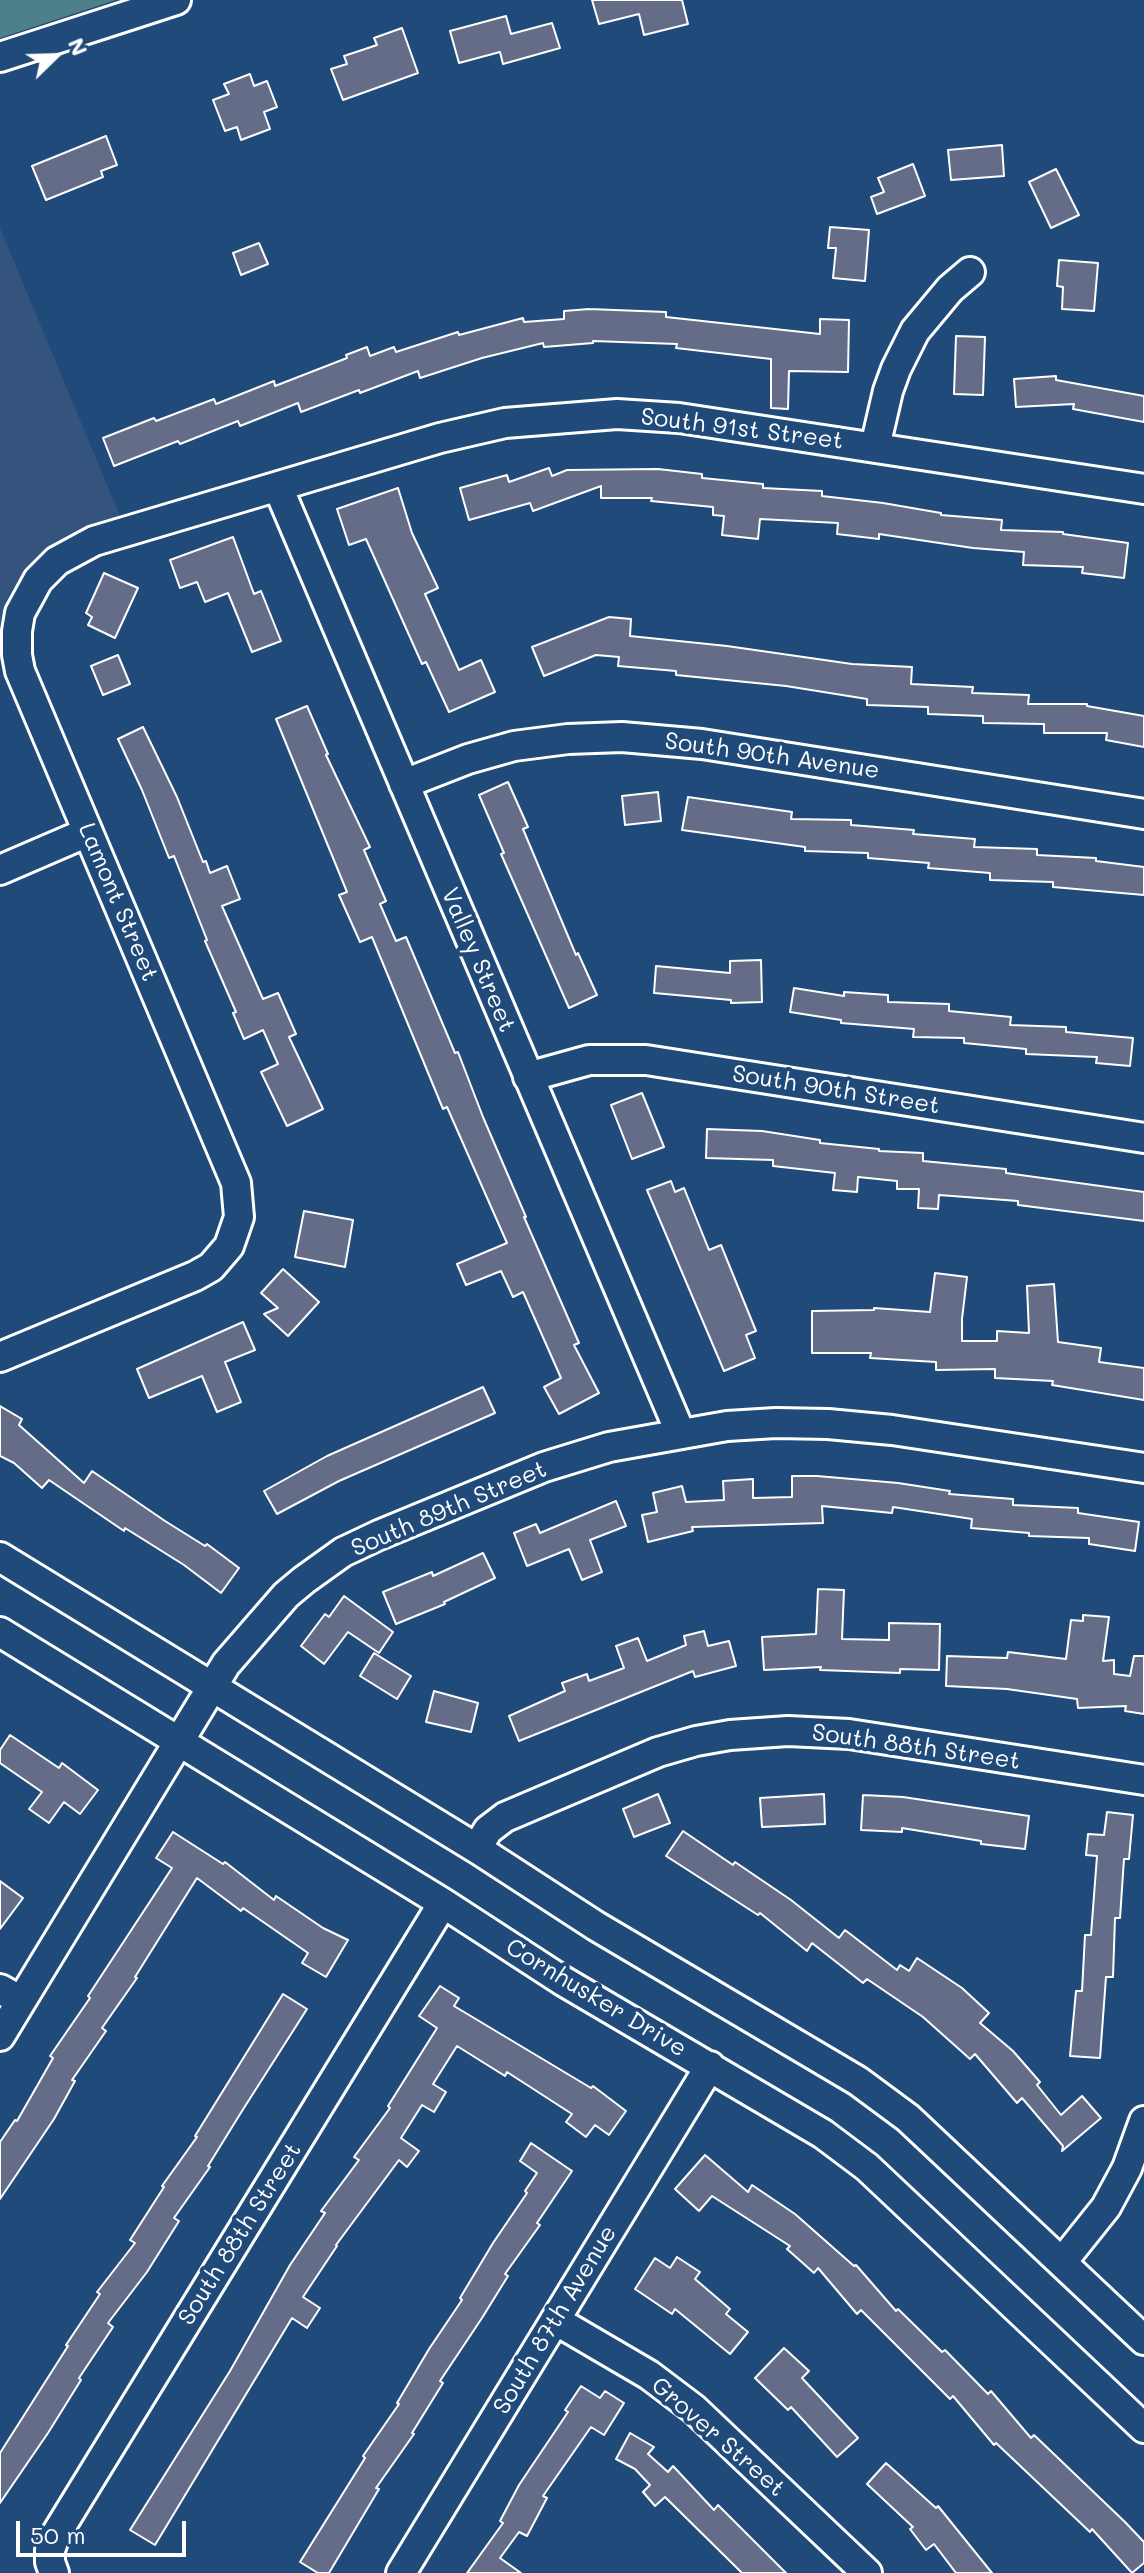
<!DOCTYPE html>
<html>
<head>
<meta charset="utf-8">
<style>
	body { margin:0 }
	#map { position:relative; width:1144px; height:2573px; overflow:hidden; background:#1f4a7a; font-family:Mali,sans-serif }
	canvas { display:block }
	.north { position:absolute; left:16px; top:16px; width:80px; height:80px; -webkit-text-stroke:6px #1f4a7a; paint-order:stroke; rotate:67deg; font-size:22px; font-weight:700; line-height:32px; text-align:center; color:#fff }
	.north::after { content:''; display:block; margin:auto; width:28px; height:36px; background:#fff; clip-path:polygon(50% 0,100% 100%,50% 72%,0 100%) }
	.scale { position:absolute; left:16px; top:2521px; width:170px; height:36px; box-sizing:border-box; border:4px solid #fff; border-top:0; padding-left:10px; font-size:24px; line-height:28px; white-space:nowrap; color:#fff; -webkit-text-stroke:6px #1f4a7a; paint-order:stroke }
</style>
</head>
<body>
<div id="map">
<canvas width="1144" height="2573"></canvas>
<div class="north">N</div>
<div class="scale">50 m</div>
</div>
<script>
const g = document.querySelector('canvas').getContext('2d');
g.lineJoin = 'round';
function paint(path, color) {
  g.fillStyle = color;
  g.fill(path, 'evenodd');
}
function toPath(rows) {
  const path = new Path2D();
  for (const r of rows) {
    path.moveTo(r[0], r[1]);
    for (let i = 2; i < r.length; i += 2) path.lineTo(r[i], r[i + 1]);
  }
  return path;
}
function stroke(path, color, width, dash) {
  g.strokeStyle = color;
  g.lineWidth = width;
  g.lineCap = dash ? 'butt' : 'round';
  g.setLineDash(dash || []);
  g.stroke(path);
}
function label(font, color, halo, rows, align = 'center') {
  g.font = font + ' Mali,sans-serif';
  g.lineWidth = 8;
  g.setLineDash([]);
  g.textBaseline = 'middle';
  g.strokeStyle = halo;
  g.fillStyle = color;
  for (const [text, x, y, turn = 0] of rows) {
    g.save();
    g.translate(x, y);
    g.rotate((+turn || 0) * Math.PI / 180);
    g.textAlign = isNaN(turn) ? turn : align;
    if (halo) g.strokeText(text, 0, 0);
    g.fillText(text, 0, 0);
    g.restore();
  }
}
const built = toPath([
	[0,228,120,516,64,538,33,561,20,577,8,596,0,625]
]);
const green = toPath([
	[0,0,116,0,0,38]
]);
const building = toPath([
	[592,0,682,0,688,24,644,35,639,14,599,24,592,0],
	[506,16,511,34,552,23,560,48,503,64,500,52,459,63,450,31,506,16],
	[402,28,418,73,343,100,331,69,347,64,344,56,377,45,374,38,402,28],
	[250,74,254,86,267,81,277,107,264,112,270,129,241,140,237,127,225,131,213,100,229,94,224,84,250,74],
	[106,136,117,165,101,171,103,177,46,200,32,166,106,136],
	[1002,145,1004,176,951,180,948,150,1002,145],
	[913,164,925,196,877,214,871,197,884,192,878,178,913,164],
	[1056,169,1079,215,1051,228,1029,182,1056,169],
	[830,227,869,230,865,281,833,278,836,248,828,248,830,227],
	[259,243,268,264,241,275,233,253,259,243],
	[1059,260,1098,263,1094,311,1062,309,1063,287,1057,286,1059,260],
	[589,309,666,312,666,317,820,334,820,319,849,320,848,372,789,371,788,409,771,408,771,359,676,348,677,344,593,341,593,343,544,347,543,343,482,358,420,378,418,371,360,393,359,390,301,412,298,403,240,426,238,421,180,444,178,441,114,466,103,438,154,418,156,421,214,399,216,404,274,381,275,386,347,358,346,355,367,347,370,356,394,347,396,352,458,332,459,335,523,318,524,322,564,319,564,311,589,309],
	[956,336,985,337,983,395,954,394,956,336],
	[1056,376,1056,380,1144,396,1144,422,1073,409,1074,404,1016,407,1014,379,1056,376],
	[549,468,552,476,567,470,658,469,702,474,702,478,763,484,763,488,822,491,822,496,883,503,941,513,941,515,1002,520,1001,530,1063,532,1063,534,1128,543,1124,578,1082,573,1083,567,1023,565,1024,552,973,548,879,534,879,539,837,534,838,523,760,519,758,539,722,535,724,516,713,515,713,507,651,501,652,498,601,498,601,486,533,511,530,503,469,520,460,488,507,475,509,482,549,468],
	[398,488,412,533,438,588,425,594,459,670,481,660,495,692,449,712,426,662,422,664,366,539,349,545,337,509,398,488],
	[233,537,254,594,261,591,281,641,252,652,228,593,205,602,197,582,180,588,170,560,233,537],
	[104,573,138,588,115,638,88,625,92,617,86,613,104,573],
	[609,617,631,619,630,636,727,646,852,664,912,667,911,684,973,687,972,693,1029,695,1028,704,1087,704,1087,706,1144,716,1144,747,1106,740,1107,733,1044,733,1044,724,983,723,983,716,928,714,928,707,867,705,867,699,786,686,676,675,676,671,618,666,619,657,596,655,544,676,532,647,609,617],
	[118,655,130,684,103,695,91,666,118,655],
	[307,706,328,754,326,755,370,847,364,850,386,901,380,904,396,941,406,937,455,1053,458,1052,483,1117,526,1217,524,1217,579,1343,574,1345,599,1393,559,1414,544,1387,561,1378,523,1292,513,1297,501,1271,466,1285,457,1264,507,1243,447,1107,443,1109,372,937,360,942,339,895,347,892,276,719,307,706],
	[143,727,177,797,203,862,206,861,210,873,227,866,240,899,222,906,263,999,278,993,296,1034,289,1037,323,1109,287,1126,261,1072,278,1064,263,1030,244,1039,233,1013,236,1012,205,941,207,940,174,856,169,858,142,790,118,739,143,727],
	[508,782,528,827,523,829,576,955,578,953,597,995,569,1008,501,854,504,853,479,795,508,782],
	[658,792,661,821,625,825,622,796,658,792],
	[688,797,792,812,791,819,851,820,851,825,914,830,913,834,975,839,974,847,1037,849,1037,855,1096,858,1096,861,1144,867,1144,895,1053,887,1053,882,990,880,990,873,928,868,929,863,868,858,868,853,805,851,805,847,682,830,688,797],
	[761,960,762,1002,731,1003,731,1000,654,993,656,966,730,973,730,961,761,960],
	[794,988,844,996,844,992,888,995,888,1002,949,1004,949,1011,1011,1017,1010,1025,1066,1027,1066,1032,1133,1038,1130,1066,1096,1063,1097,1057,1026,1054,1026,1049,964,1043,964,1038,913,1037,914,1029,841,1023,841,1020,790,1012,794,988],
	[642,1093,664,1147,632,1159,611,1105,642,1093],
	[707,1129,762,1131,820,1140,820,1143,879,1149,879,1151,923,1153,923,1161,1006,1169,1006,1173,1144,1192,1144,1221,1018,1205,1018,1201,939,1195,938,1209,918,1208,919,1189,897,1189,897,1181,858,1177,857,1192,833,1190,835,1173,773,1166,773,1160,706,1158,707,1129],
	[671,1181,675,1192,684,1188,709,1250,721,1245,756,1331,746,1335,755,1358,724,1371,647,1190,671,1181],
	[304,1211,353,1220,345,1267,295,1257,304,1211],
	[283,1269,319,1302,288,1336,264,1314,278,1308,261,1293,283,1269],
	[935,1273,967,1277,962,1319,962,1341,997,1341,997,1331,1029,1333,1027,1286,1054,1284,1058,1342,1101,1348,1099,1362,1144,1368,1144,1400,1052,1385,1053,1381,995,1378,995,1369,936,1370,936,1362,870,1358,871,1353,812,1353,812,1311,874,1310,874,1308,930,1312,935,1273],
	[243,1322,255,1350,225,1362,241,1402,217,1412,202,1376,149,1398,137,1369,243,1322],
	[483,1387,495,1413,339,1481,277,1514,264,1491,327,1456,483,1387],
	[0,1406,22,1419,19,1425,84,1483,92,1471,165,1521,205,1546,207,1544,239,1568,221,1593,184,1565,125,1528,124,1531,49,1480,42,1488,14,1463,0,1456,0,1406],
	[792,1476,817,1476,898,1483,950,1491,949,1494,1013,1499,1013,1505,1078,1508,1078,1513,1139,1522,1135,1551,1089,1544,1089,1538,1029,1536,1029,1533,971,1528,972,1519,893,1507,892,1513,822,1506,823,1523,692,1527,693,1531,648,1542,642,1515,657,1512,653,1493,682,1486,686,1502,724,1500,723,1481,753,1479,753,1498,792,1497,792,1476],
	[616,1501,626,1526,590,1540,602,1572,582,1580,569,1549,527,1566,514,1533,536,1524,540,1533,616,1501],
	[483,1553,495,1578,444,1602,445,1604,396,1624,383,1592,432,1572,433,1576,483,1553],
	[818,1589,844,1590,842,1639,889,1640,889,1623,940,1624,939,1670,900,1669,900,1673,820,1670,821,1667,764,1670,762,1637,816,1634,818,1589],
	[344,1596,393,1632,379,1653,348,1632,324,1664,301,1646,325,1614,329,1617,344,1596],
	[1083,1615,1109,1617,1103,1661,1114,1660,1114,1674,1130,1676,1134,1656,1144,1656,1144,1714,1125,1711,1126,1706,1078,1708,1077,1699,1007,1689,946,1686,947,1656,1007,1658,1008,1652,1066,1659,1071,1620,1083,1621,1083,1615],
	[704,1631,708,1646,729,1641,736,1666,695,1677,693,1671,519,1741,509,1716,565,1691,562,1683,587,1674,589,1681,624,1668,616,1646,638,1638,647,1661,686,1645,684,1636,704,1631],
	[374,1653,411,1676,397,1699,360,1676,374,1653],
	[434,1691,478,1703,471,1732,426,1722,434,1691],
	[10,1735,59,1768,62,1763,98,1790,80,1814,64,1802,49,1823,29,1809,42,1792,0,1763,0,1750,10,1735],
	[658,1794,670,1823,634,1837,623,1809,658,1794],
	[824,1794,825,1824,762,1827,760,1798,824,1794],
	[863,1795,903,1797,1029,1816,1025,1849,981,1844,981,1841,902,1828,902,1832,861,1830,863,1795],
	[1107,1812,1133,1815,1129,1859,1124,1859,1120,1918,1115,1918,1113,1977,1106,1977,1100,2058,1070,2056,1076,1991,1082,1991,1085,1935,1091,1935,1097,1856,1086,1855,1088,1834,1104,1835,1107,1812],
	[683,1831,733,1865,735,1862,791,1900,839,1938,845,1930,897,1970,900,1965,909,1971,917,1958,962,1988,989,2013,980,2023,1013,2051,1040,2082,1037,2085,1061,2115,1082,2096,1101,2118,1062,2151,1063,2146,1022,2098,1017,2103,975,2054,970,2059,923,2017,867,1979,863,1983,812,1943,807,1951,760,1913,758,1915,666,1856,683,1831],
	[173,1832,223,1864,225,1862,274,1900,276,1896,323,1928,348,1940,326,1977,302,1963,308,1953,243,1908,241,1911,197,1878,135,1977,137,1978,102,2028,106,2031,72,2080,75,2081,54,2119,0,2199,0,2142,15,2120,17,2121,53,2058,50,2056,90,1998,88,1996,172,1868,156,1858,173,1832],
	[0,1881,23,1898,0,1929,0,1881],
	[440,1986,459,1998,454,2006,591,2088,593,2086,626,2111,609,2135,595,2125,586,2137,566,2122,572,2114,507,2072,505,2076,457,2046,433,2084,446,2092,434,2112,422,2105,401,2138,419,2151,407,2167,399,2160,336,2245,337,2246,303,2297,320,2308,307,2328,292,2318,155,2545,130,2530,230,2371,290,2265,325,2213,321,2211,359,2160,354,2157,390,2108,388,2106,437,2028,419,2016,440,1986],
	[283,1994,307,2009,242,2111,208,2166,210,2167,174,2218,179,2221,147,2272,108,2323,113,2327,79,2378,81,2380,48,2433,0,2503,0,2453,68,2346,66,2345,100,2294,97,2292,135,2243,130,2240,164,2187,162,2186,197,2137,195,2136,283,1994],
	[531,2143,572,2171,537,2223,540,2225,505,2274,508,2276,482,2318,440,2381,443,2383,412,2433,414,2434,376,2488,379,2489,329,2573,318,2573,300,2562,365,2458,363,2456,399,2404,397,2403,429,2349,462,2300,460,2298,493,2243,527,2193,525,2191,537,2173,520,2161,531,2143],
	[705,2155,748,2192,752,2185,795,2214,854,2266,856,2265,896,2311,898,2309,942,2352,945,2350,988,2394,991,2391,1031,2438,1034,2435,1125,2522,1144,2542,1144,2563,1132,2573,1092,2529,1090,2532,996,2443,994,2445,953,2396,950,2399,861,2310,857,2314,818,2268,814,2273,787,2249,790,2246,712,2196,699,2211,675,2189,705,2155],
	[677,2257,700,2272,695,2279,730,2309,726,2314,748,2332,730,2354,675,2309,672,2314,635,2289,655,2258,670,2268,677,2257],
	[784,2348,809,2371,802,2378,858,2438,837,2457,791,2407,788,2410,755,2378,784,2348],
	[581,2386,600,2398,605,2391,624,2403,604,2435,591,2427,543,2496,547,2498,527,2536,519,2532,500,2558,521,2573,467,2573,503,2523,500,2521,519,2485,568,2412,565,2410,581,2386],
	[630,2433,654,2447,648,2454,668,2472,673,2466,714,2510,718,2505,786,2573,742,2573,665,2497,655,2506,643,2492,650,2485,635,2469,616,2459,630,2433],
	[886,2463,936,2508,938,2506,992,2573,956,2573,934,2544,926,2550,910,2529,913,2527,867,2484,886,2463]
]);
const minor = toPath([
	[0,57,176,0],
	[875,447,888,391,896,369,915,331,950,289,970,272],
	[278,487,680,1432],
	[404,784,468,759,514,746,568,739,622,737,702,744,1144,814],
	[0,870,88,832],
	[528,1077,589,1060,646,1060,1144,1138],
	[0,1357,195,1276,211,1267,229,1246,239,1217,236,1183,20,671,17,655,17,631,20,613,38,580,57,561,94,541,440,438,505,423,617,414,679,418,1144,489],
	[0,1557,479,1850,596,1926,858,2081,908,2118,1144,2340],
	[0,1632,443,1903,563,1981,823,2134,867,2167,1144,2428],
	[477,1848,488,1830,505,1817,658,1752,696,1741,730,1735,788,1731,849,1734,1144,1780],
	[0,1989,21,2001],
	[0,2036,226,1664,286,1595,304,1580,343,1552,379,1535,544,1467,609,1447,727,1426,776,1423,828,1424,892,1430,1144,1468],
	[1062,2262,1106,2207,1127,2168,1144,2121],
	[555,2320,649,2375,694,2409,867,2573],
	[54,2573,50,2562,50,2550,55,2536,443,1903],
	[401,2573,710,2066]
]);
const streetNames = [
	["South 91st Street",742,429,7],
	["South 90th Avenue",772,756,8],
	["Lamont Street",118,902,67],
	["Valley Street",478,960,67],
	["South 90th Street",836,1090,9],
	["South 89th Street",449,1509,-23],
	["South 88th Street",916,1747,8],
	["Cornhusker Drive",596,1998,31],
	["South 88th Street",240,2234,-58],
	["South 87th Avenue",555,2320,-59],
	["Grover Street",718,2437,41]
];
paint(built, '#34547e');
paint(green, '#4e808b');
paint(building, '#646c87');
stroke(building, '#fff', 2);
stroke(minor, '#fff', 34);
stroke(minor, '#1f4a7a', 28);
label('24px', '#fff', '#1f4a7a', streetNames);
</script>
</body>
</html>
